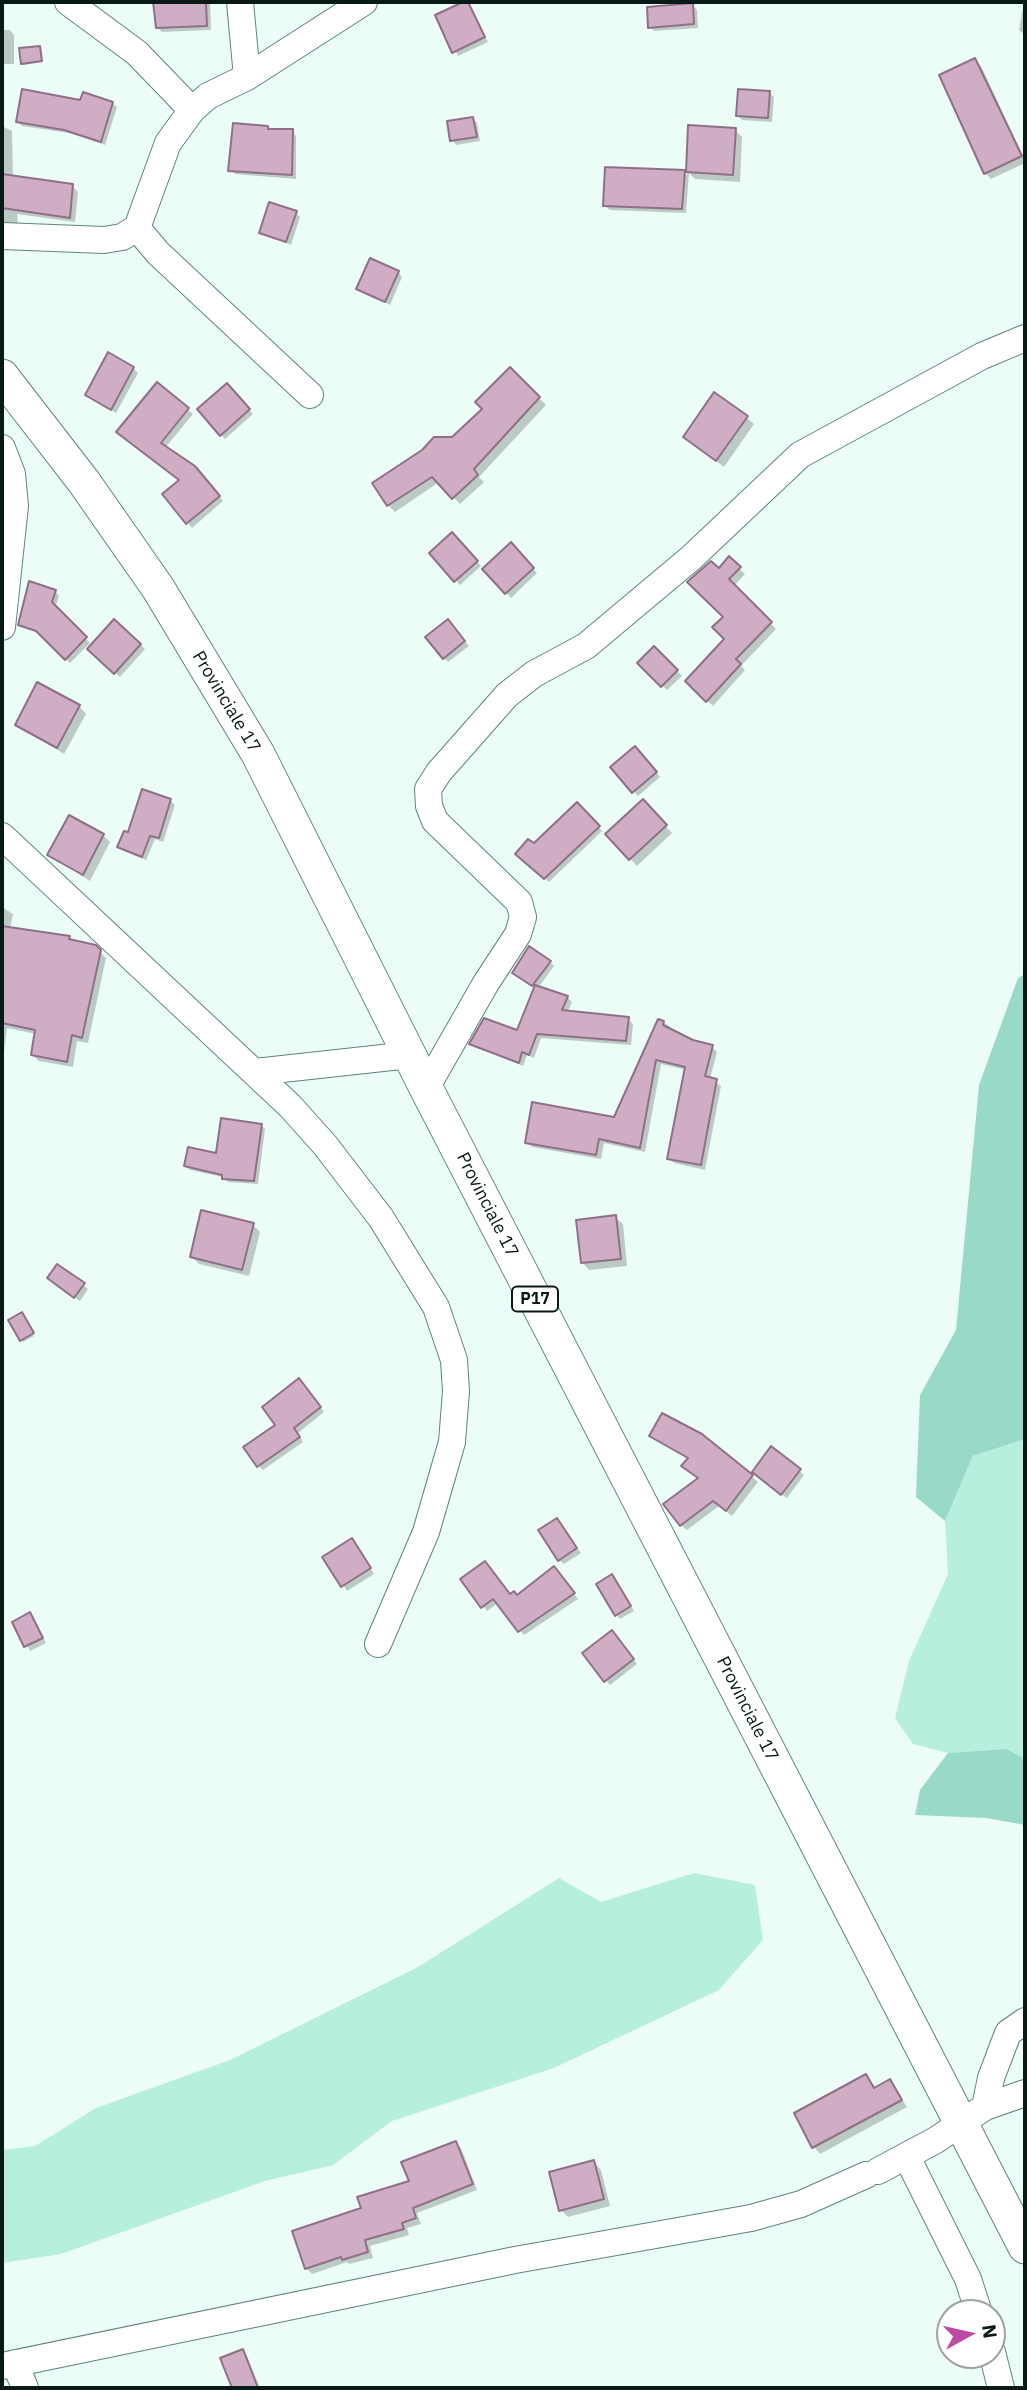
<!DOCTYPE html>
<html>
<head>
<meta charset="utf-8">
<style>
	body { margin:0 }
	#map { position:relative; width:1027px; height:2390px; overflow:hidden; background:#ecfdf7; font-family:"IBM Plex Sans",sans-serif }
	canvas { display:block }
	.frame { position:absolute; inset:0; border:4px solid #091a16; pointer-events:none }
	.north { position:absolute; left:936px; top:2299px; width:70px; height:70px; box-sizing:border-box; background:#fff; border:2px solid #9da3a2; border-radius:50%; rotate:82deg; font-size:19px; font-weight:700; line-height:28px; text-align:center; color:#091a16 }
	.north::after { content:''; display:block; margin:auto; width:24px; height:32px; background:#bd4aa4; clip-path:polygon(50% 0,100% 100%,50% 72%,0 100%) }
</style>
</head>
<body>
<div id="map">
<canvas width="1027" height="2390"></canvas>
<div class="frame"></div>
<div class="north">N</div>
</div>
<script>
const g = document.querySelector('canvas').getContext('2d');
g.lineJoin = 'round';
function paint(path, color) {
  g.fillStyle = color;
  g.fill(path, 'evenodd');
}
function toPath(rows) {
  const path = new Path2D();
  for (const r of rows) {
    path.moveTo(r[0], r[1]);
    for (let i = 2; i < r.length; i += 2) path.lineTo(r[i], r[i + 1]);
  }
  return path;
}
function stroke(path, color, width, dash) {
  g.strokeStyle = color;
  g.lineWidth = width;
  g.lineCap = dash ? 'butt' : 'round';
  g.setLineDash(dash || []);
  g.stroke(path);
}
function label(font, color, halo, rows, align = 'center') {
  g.font = font + ' "IBM Plex Sans",sans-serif';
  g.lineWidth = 5;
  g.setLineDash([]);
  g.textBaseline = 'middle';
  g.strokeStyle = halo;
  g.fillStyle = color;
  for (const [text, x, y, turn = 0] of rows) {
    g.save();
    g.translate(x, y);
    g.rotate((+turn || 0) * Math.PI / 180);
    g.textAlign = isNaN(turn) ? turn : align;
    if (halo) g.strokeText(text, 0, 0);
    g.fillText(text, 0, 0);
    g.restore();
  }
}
const green = toPath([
	[1025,1439,1025,1759,1006,1749,948,1753,913,1744,895,1718,909,1661,948,1574,945,1521,973,1456],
	[694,1873,755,1885,763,1940,719,1990,554,2068,392,2121,333,2165,265,2181,61,2254,2,2263,2,2150,35,2146,96,2108,230,2060,418,1967,559,1878,601,1902]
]);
const forest = toPath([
	[1025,974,1025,1439,973,1456,945,1521,916,1497,920,1395,956,1330,979,1085,1018,978],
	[1006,1749,1025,1759,1025,1825,986,1818,915,1815,920,1790,948,1753]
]);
const shadow = toPath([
	[155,2,210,2,211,30,162,32,157,27],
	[467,2,488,42,458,56,437,16],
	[1024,2,1025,2,1025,35,1019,30],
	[692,5,697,10,698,28,654,31,650,27],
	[2,30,10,30,14,35,14,64,2,64],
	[39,48,43,62,24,65,22,63],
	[975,60,981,66,1025,160,1025,163,991,179,985,173],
	[769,93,774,97,772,122,742,120,738,115],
	[82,102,112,103,117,107,105,145,69,133,22,126,18,122],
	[473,119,477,123,480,141,456,145,452,140],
	[2,126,12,131,13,178,72,186,78,192,75,222,17,214,18,224,2,225],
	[690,127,735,130,742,137,740,182,695,179,689,173,686,213,610,210,605,206,684,172,687,175],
	[268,128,271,131,292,131,296,136,296,179,235,174,230,170],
	[296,213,300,217,291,245,261,232],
	[398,272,402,277,390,305,358,288],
	[133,368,138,373,116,413,87,395],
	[510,370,546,405,479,477,484,482,460,504,439,482,395,512,388,505,484,409],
	[157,384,193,414,165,448,200,473,223,501,192,528,164,495,181,480,123,436],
	[232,390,253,414,225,439,221,435],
	[746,417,754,424,724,467,685,437],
	[452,534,481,566,460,585,431,553],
	[510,545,537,573,511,598,484,569],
	[729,559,745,574,734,586,776,629,741,666,745,670,713,706,687,681,726,639,719,570],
	[55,591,59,596,55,608,90,643,70,663,42,635,20,625],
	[114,621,145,649,120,677,89,649],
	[452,626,469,646,448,662,444,658],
	[654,648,682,676,667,690,640,663],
	[79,706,86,714,64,754,17,725],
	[639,752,660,777,638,796,612,767],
	[170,800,175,805,163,842,155,839,146,860,124,851,119,847],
	[642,801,672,833,637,866,607,834],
	[577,805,602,831,549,882,521,858],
	[103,835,110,842,90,881,49,855],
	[2,907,13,914,10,929,69,938,73,942,95,947,106,958,88,1043,77,1041,73,1067,39,1061,32,1055,36,1034,7,1028,2,1068],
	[550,962,554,966,538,988,567,997,572,1002,567,1013,628,1019,633,1024,631,1045,541,1038,534,1058,527,1055,523,1066,471,1044,518,1032,535,988,518,977],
	[663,1022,692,1042,712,1047,717,1052,710,1079,721,1086,705,1170,674,1163,669,1158,687,1070,661,1064,645,1152,604,1143,601,1159,532,1147,527,1142,615,1119],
	[261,1125,265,1129,258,1184,228,1182,223,1177,190,1170,186,1166,218,1155],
	[615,1217,623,1224,627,1266,589,1270,582,1262],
	[253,1225,260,1232,249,1276,199,1264,192,1257],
	[58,1266,88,1289,80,1301,53,1282],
	[24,1316,34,1336,23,1342,21,1340],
	[303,1384,324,1412,298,1433,303,1442,263,1470,258,1465,278,1425],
	[662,1415,719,1448,758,1482,732,1516,719,1506,687,1530,681,1525,699,1479,684,1466,689,1459,651,1435],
	[772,1449,804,1475,787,1498,758,1477],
	[557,1520,581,1553,564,1564,559,1560],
	[352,1540,374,1574,347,1591,325,1557],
	[558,1573,578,1599,524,1635,498,1603,487,1611,463,1580,517,1597],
	[612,1576,634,1611,620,1619,616,1614],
	[30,1615,46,1643,30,1651,14,1622],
	[616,1637,637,1664,610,1685,585,1654],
	[866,2076,876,2088,890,2081,907,2107,820,2154,814,2147],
	[456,2143,461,2148,477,2190,417,2213,421,2224,407,2228,409,2235,370,2246,373,2258,349,2264,347,2262,312,2274,306,2268,363,2209,411,2182],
	[594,2162,601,2170,610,2206,568,2217,561,2210],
	[243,2351,247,2356,260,2388,234,2388,223,2359]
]);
const building = toPath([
	[153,2,206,2,207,26,156,28,153,2],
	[463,2,468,2,485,37,452,53,435,15,463,2],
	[693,3,694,24,648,28,647,7,693,3],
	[40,46,42,61,21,64,19,48,40,46],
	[975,58,1022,156,984,174,939,75,975,58],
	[22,89,80,100,83,92,113,102,101,142,64,130,16,122,22,89],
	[738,89,770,91,768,118,736,116,738,89],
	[473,117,477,137,450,141,447,121,473,117],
	[233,123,268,126,268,129,293,129,292,175,228,171,233,123],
	[688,125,736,128,733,175,686,172,688,125],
	[605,167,685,170,682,209,603,206,605,167],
	[2,174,73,184,70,218,2,208,2,174],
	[269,202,297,211,286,242,259,233,269,202],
	[370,258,399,271,385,302,356,289,370,258],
	[108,352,134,367,111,410,85,395,108,352],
	[510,367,540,397,474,469,478,475,452,499,432,477,387,506,372,483,422,450,434,437,452,437,482,409,475,402,510,367],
	[157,382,189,408,161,443,195,466,220,496,186,524,162,494,179,480,116,432,157,382],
	[227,383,250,409,220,436,197,409,227,383],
	[714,392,748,416,716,461,683,437,714,392],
	[452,532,478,561,454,582,429,553,452,532],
	[511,542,534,568,505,594,482,569,511,542],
	[729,556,741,567,729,579,772,622,736,659,741,664,706,702,685,681,724,639,712,627,723,617,687,582,711,561,719,568,729,556],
	[29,581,56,590,52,602,87,637,65,660,36,631,18,625,29,581],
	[114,619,141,644,114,674,87,649,114,619],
	[448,619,465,641,443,659,425,637,448,619],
	[654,646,678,670,661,687,637,663,654,646],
	[37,682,80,705,57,748,15,725,37,682],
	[635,746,657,772,632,793,610,767,635,746],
	[142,789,171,799,159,838,150,836,142,857,117,847,124,831,128,832,142,789],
	[643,799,667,825,629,860,605,834,643,799],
	[577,802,600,826,544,879,515,854,528,839,534,843,577,802],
	[69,815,104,834,83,875,47,855,69,815],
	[2,926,70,936,69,939,96,945,101,950,82,1038,72,1035,67,1062,31,1055,35,1030,2,1023,2,926],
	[529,946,551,961,532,986,512,973,529,946],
	[535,985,568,996,562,1010,629,1017,626,1041,537,1034,529,1055,522,1052,519,1063,469,1044,484,1018,517,1030,535,985],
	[658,1019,664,1021,663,1025,693,1040,713,1045,705,1076,717,1079,701,1165,667,1159,685,1067,656,1060,640,1148,599,1139,596,1155,525,1143,532,1102,614,1117,658,1019],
	[221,1118,262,1124,254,1181,222,1179,222,1175,184,1166,188,1147,216,1153,221,1118],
	[201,1210,254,1223,242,1270,190,1257,201,1210],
	[616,1215,621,1259,581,1263,576,1220,616,1215],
	[57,1264,85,1283,74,1298,47,1278,57,1264],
	[22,1312,34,1333,20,1341,8,1320,22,1312],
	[299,1378,321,1407,294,1428,300,1437,257,1467,243,1447,275,1425,262,1407,299,1378],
	[662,1413,702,1434,753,1475,726,1511,713,1501,680,1526,663,1504,698,1478,681,1466,688,1458,649,1436,662,1413],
	[771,1446,801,1469,781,1495,752,1472,771,1446],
	[557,1518,577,1548,558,1561,538,1530,557,1518],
	[352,1538,371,1568,341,1587,322,1557,352,1538],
	[485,1561,510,1594,514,1591,517,1595,554,1566,575,1593,518,1632,493,1599,481,1608,460,1579,485,1561],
	[612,1574,631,1606,615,1616,596,1584,612,1574],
	[30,1612,43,1638,24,1647,12,1622,30,1612],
	[612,1630,634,1659,604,1682,582,1653,612,1630],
	[866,2074,874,2088,890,2079,902,2100,812,2148,794,2113,866,2074],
	[456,2141,473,2184,413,2208,416,2218,402,2223,404,2229,365,2240,368,2252,342,2260,341,2257,305,2269,292,2231,361,2208,357,2197,409,2181,401,2162,456,2141],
	[594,2160,604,2199,559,2211,549,2172,594,2160],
	[243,2349,258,2388,232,2388,220,2358,243,2349]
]);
const minor = toPath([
	[68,2,137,53,192,110],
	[240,2,247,77],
	[137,228,158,253,310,395],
	[2,236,104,240,122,237,137,228,168,143,192,110,208,96,247,77,364,2],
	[2,448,12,474,15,506,2,627],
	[2,836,290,1106,325,1145,381,1218,436,1307,454,1360,456,1391,452,1442,426,1532,378,1644],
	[255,1072,410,1055],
	[426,1088,486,983,518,934,523,917,519,902,435,821,429,806,428,789,439,772,507,695,534,674,586,646,691,558,800,455,982,356,1025,338],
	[985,2107,991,2078,1008,2033,1025,2021],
	[907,2157,968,2279,979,2313],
	[878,2171,936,2140,985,2107,1025,2093],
	[992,2352,1001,2388],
	[15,2363,25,2388],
	[2,2366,515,2260,751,2218,801,2204,866,2175]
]);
const major = toPath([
	[2,376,84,482,158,588,258,754,426,1088,1025,2247]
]);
const shields = [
	[535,1299,46]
];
const shieldNames = [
	["P17",535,1299]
];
const streetNames = [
	["Provinciale 17",226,702,59],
	["Provinciale 17",487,1205,63],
	["Provinciale 17",747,1709,63]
];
paint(green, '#b6efde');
paint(forest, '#99d9c7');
paint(shadow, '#0003');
paint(building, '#ceadc5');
stroke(building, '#8f7086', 2);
stroke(minor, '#5d867a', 28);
stroke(major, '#5d867a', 35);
stroke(minor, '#fff', 26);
stroke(major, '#fff', 33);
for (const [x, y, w] of shields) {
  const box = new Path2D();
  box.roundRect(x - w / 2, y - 12.5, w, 25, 5);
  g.fillStyle = '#fff';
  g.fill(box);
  stroke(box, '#091a16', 2);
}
label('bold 16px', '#091a16', null, shieldNames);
label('18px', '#091a16', '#fff', streetNames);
</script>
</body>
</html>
